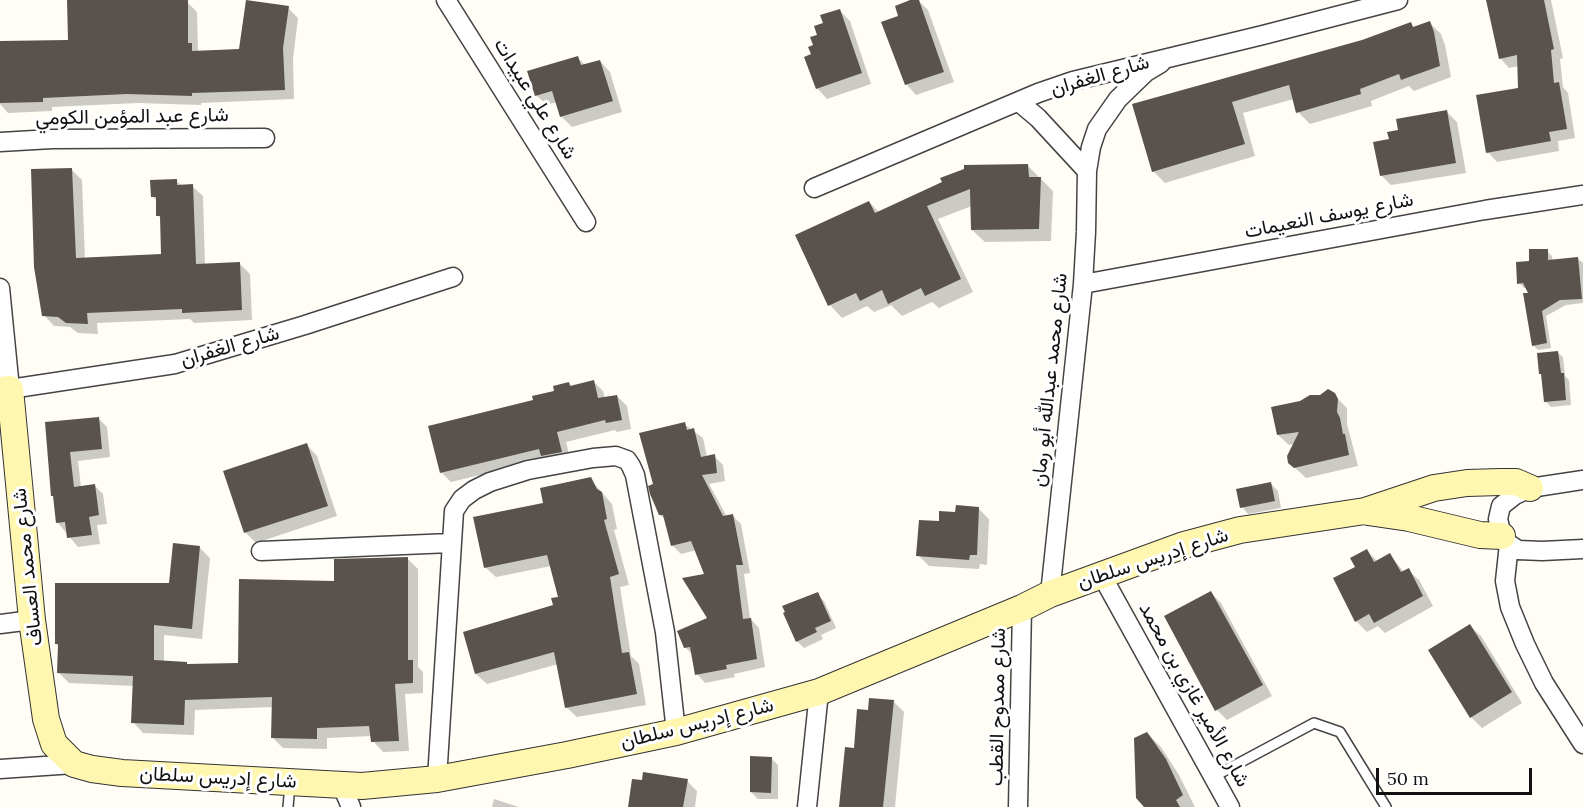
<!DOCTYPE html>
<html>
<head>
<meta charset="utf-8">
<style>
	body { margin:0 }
	#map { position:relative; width:1583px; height:807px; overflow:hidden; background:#fffdf5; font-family:Lora,serif }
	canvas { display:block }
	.scale { position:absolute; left:1376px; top:768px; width:156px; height:27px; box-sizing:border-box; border:3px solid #111; border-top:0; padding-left:8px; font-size:18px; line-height:21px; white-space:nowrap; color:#111; -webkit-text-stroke:4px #fff; paint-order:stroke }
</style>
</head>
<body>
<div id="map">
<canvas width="1583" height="807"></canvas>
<div class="scale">50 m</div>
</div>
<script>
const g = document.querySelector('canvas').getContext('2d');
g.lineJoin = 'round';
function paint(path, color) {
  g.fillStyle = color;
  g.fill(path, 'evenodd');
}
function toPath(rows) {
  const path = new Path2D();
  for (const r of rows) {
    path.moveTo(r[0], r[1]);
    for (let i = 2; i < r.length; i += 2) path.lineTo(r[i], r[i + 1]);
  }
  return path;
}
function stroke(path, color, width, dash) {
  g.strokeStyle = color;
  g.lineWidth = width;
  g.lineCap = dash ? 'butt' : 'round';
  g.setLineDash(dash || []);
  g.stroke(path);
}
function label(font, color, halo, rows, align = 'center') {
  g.font = font + ' Lora,Vazirmatn,serif';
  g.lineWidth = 6;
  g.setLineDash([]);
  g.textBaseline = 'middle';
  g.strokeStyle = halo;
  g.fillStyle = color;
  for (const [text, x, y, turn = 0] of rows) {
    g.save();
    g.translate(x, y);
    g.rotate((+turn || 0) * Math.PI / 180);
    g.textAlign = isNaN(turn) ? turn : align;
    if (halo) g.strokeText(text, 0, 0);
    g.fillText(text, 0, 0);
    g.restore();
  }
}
const shadow = toPath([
	[68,0,187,2,197,12,198,50,199,52,241,50,288,8,298,18,293,59,294,99,201,103,201,105,138,103,52,107,52,111,8,113,0,104,0,43,69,41],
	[915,0,918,0,928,10,954,82,916,95,906,84,900,17],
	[1488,0,1551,0,1563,58,1560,59,1563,87,1568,93,1575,138,1558,141,1559,151,1497,162,1488,152,1520,90,1519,66,1509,68,1500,58],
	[839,10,850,21,871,84,827,99,817,88,813,55,819,35],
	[1429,22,1441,34,1445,45,1451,77,1414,91,1409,86,1371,101,1372,106,1310,124,1298,112,1294,99,1243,113,1255,156,1165,183,1153,171,1134,105,1362,41,1410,24,1414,28],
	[578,58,586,66,600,61,610,72,622,112,572,127,561,116,557,102,547,105,536,95],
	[1447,112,1457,122,1466,173,1391,185,1381,175,1390,141,1400,131],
	[1028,166,1053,191,1051,241,985,242,972,230,972,206,938,219,973,292,939,308,932,302,902,316,891,305,874,312,867,306,842,318,830,305,869,202,880,213],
	[71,169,82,180,85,259,163,256,162,220,158,215,158,202,152,196,176,180,182,186,192,186,203,196,205,265,239,263,250,274,252,320,194,323,190,319,97,323,98,334,78,333,70,327,54,326,44,315],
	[1547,251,1552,256,1552,261,1578,259,1583,263,1583,303,1566,305,1546,316,1551,348,1538,350,1533,345,1530,294,1527,288,1524,288,1519,283,1530,263],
	[1557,352,1563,357,1565,376,1569,380,1571,405,1551,407,1545,401],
	[593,381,603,391,605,398,617,396,627,406,631,429,617,432,615,430,566,442,571,462,546,459,451,482,441,472,535,401,569,383,572,387],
	[1321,397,1336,397,1347,408,1347,424,1358,466,1306,478,1290,463,1294,444,1289,445,1278,435],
	[98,418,107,427,110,457,78,461,81,487,95,486,103,494,107,524,97,525,100,544,78,547,58,523,46,423],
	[684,424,703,438,707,457,714,456,723,465,725,481,709,484,727,517,732,515,741,524,750,573,744,574,750,618,759,628,765,667,734,674,735,677,705,683,697,674,693,655,685,647,709,619,707,575,697,550,681,554,672,545,666,520,660,515,654,485],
	[307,445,317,456,337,516,256,543,246,533,225,472],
	[590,479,612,504,617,529,614,530,629,585,620,587,631,656,639,664,646,705,577,717,566,707,558,664,487,684,476,674,465,633,554,607,560,599,551,566,496,577,485,567,545,504],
	[1271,484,1278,491,1281,508,1248,514,1242,507],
	[978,508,989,519,987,565,980,564,979,569,929,566,918,555,940,523,957,513],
	[199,547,210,558,202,639,164,635,164,662,189,666,240,664,336,582,407,558,418,569,418,667,423,672,423,693,405,694,409,751,383,752,373,741,372,736,327,738,327,749,283,748,273,738,274,707,195,710,194,735,143,733,133,722,134,686,69,683,59,673,59,647,56,644,171,585],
	[1367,551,1378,562,1390,555,1404,572,1408,570,1419,580,1433,606,1385,633,1378,626,1367,632,1356,621,1335,579,1357,567],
	[1211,593,1221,603,1272,696,1227,720,1217,710],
	[817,594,824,601,836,628,821,635,823,639,804,648,797,641],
	[1470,626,1481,636,1522,703,1482,728,1471,717,1430,650],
	[894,702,904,712,895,807,840,807,855,749,870,712],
	[1147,733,1161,747,1179,775,1195,807,1146,807],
	[771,758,778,765,778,799,758,799,751,792],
	[687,781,697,791,695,807,630,807],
	[494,799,519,807,492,807]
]);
const building = toPath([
	[67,0,188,0,188,43,192,43,192,51,239,49,246,0,289,6,283,48,285,90,192,93,192,96,127,94,43,98,43,102,0,103,0,41,68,40],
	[910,0,919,0,944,72,905,85,881,22,898,16,895,6],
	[1486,0,1544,0,1554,49,1551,50,1554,83,1559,82,1567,129,1549,132,1551,141,1486,153,1476,95,1518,88,1517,55,1499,59],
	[840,9,862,73,816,89,804,57,811,54,808,47,813,45,810,37,817,35,814,26,823,23,820,15],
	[1430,21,1434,32,1440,66,1401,80,1399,74,1360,89,1361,94,1296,113,1289,85,1232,102,1245,144,1152,172,1132,104,1362,40,1411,22,1413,27],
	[578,56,581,65,600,60,613,101,560,117,552,91,535,96,527,71],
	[1447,110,1456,163,1380,176,1373,142,1389,139,1387,132,1398,130,1396,119],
	[1028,164,1029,177,1041,177,1039,229,971,230,970,189,927,206,961,279,925,296,921,288,888,304,882,290,860,301,856,293,828,306,795,235,869,201,875,213,942,182,940,178,964,169,964,165],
	[72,168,76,258,161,254,160,216,156,216,156,197,151,197,150,180,177,179,177,185,193,184,196,264,240,262,242,310,182,313,182,309,87,313,88,324,66,323,58,317,42,316,34,267,31,169],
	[1529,249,1548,249,1548,260,1578,257,1582,299,1560,300,1542,311,1547,343,1532,346,1523,293,1528,293,1523,283,1517,284,1516,262,1529,261],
	[1558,351,1561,373,1564,373,1566,400,1544,402,1541,374,1539,374,1537,353],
	[594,380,598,398,617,395,622,420,606,423,605,420,557,432,562,452,541,456,539,449,440,473,428,426,533,400,532,396,554,391,553,386,569,382,570,386],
	[1328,389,1335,393,1338,399,1337,412,1340,418,1343,434,1345,434,1349,455,1294,468,1288,463,1287,456,1299,432,1277,435,1271,407,1300,401,1310,395,1320,395],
	[99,417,102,449,70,452,74,487,95,484,99,515,89,517,92,535,67,538,65,522,56,523,53,496,51,496,45,422],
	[685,422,687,430,694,428,701,457,715,454,717,473,702,475,723,516,733,514,743,565,736,565,743,619,751,618,757,659,726,665,727,669,695,675,690,647,684,648,677,631,707,618,682,578,704,574,691,541,671,546,663,515,659,515,650,494,648,486,653,484,639,433],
	[307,443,328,506,244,533,223,471],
	[591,477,597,489,602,492,607,519,604,520,619,574,610,577,622,653,629,652,637,694,565,708,554,652,475,674,463,632,553,605,551,598,558,597,547,555,484,568,473,517,543,503,540,488],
	[1271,482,1275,501,1240,508,1236,489],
	[956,505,979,507,977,555,970,555,969,560,916,556,919,520,939,521,939,511,955,512],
	[173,543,200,546,192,629,154,625,154,660,187,662,187,664,238,663,239,579,334,581,334,559,408,557,408,660,413,660,413,683,395,684,399,741,371,742,369,726,317,728,317,739,271,738,272,697,185,700,184,725,131,723,133,676,57,673,58,644,55,644,55,583,169,583],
	[1367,549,1374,562,1390,553,1401,572,1409,568,1423,596,1374,623,1369,614,1355,622,1333,578,1355,567,1350,558],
	[1211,591,1263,685,1215,711,1164,616],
	[818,592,831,621,815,628,817,632,796,642,783,613,785,612,782,606],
	[1470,624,1512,692,1470,718,1428,650],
	[869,698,894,700,883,807,839,807,845,747,854,748,857,709,868,710],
	[1147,732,1166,759,1183,795,1176,800,1180,807,1144,807,1136,798,1134,738],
	[750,756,772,757,771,793,750,792],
	[643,772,688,779,683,807,628,807,632,779,642,780]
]);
const lane = toPath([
	[1213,777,1314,723,1340,732,1386,807],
	[288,807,290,785]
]);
const street = toPath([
	[446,0,586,222],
	[1019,102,1038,118,1087,171],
	[0,142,52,139,265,138],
	[814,188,1038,93,1073,81,1263,35,1398,0],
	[1083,284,1485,210,1583,195],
	[0,288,10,389,175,364,305,325,453,277],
	[1583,480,1530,488,1515,495,1501,506,1498,519,1502,536,1509,544,1518,550,1542,551,1583,549],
	[1509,544,1505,581,1510,607,1525,644,1544,683,1583,744],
	[261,551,451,543],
	[1101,574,1230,807],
	[1050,594,1083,284,1086,232,1087,171,1091,147,1097,129,1118,99,1146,72,1161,63],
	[0,624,32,620],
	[0,769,74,764],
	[437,779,454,511,462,499,474,490,490,482,528,470,593,458,616,456,627,460,631,466,635,475,665,632,676,732],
	[342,786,351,807],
	[807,807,819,692],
	[1018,807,1022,608]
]);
const secondary = toPath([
	[0,390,10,389,32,620,46,719,54,744,74,764,92,769,122,773,362,786,437,779,567,755,676,732,819,692,1022,608,1050,594,1184,545,1240,530,1365,511,1434,488,1467,483,1500,482,1516,482,1530,488],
	[1368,512,1409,518,1480,535,1502,536]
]);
const streetNames = [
	["شارع الغفران",1100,76,-16],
	["شارع علي عبيدات",535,99,58],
	["شارع عبد المؤمن الكومي",132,117,-1],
	["شارع يوسف النعيمات",1329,216,-11],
	["شارع الغفران",230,347,-16],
	["شارع محمد عبدالله أبو رمان",1050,380,-84],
	["شارع إدريس سلطان",1153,559,-18],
	["شارع محمد العساف",28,567,-96],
	["شارع الأمير غازي بن محمد",1194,695,61],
	["شارع ممدوح القطب",998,707,-89],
	["شارع إدريس سلطان",697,724,-14],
	["شارع إدريس سلطان",218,778,3]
];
paint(shadow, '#0003');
paint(building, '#5a524d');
stroke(lane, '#444', 12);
stroke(street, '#444', 21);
stroke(secondary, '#333', 28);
stroke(lane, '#fff', 9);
stroke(street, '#fff', 18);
stroke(secondary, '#fff6b0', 26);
label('20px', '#111', '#fff', streetNames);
</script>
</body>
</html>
